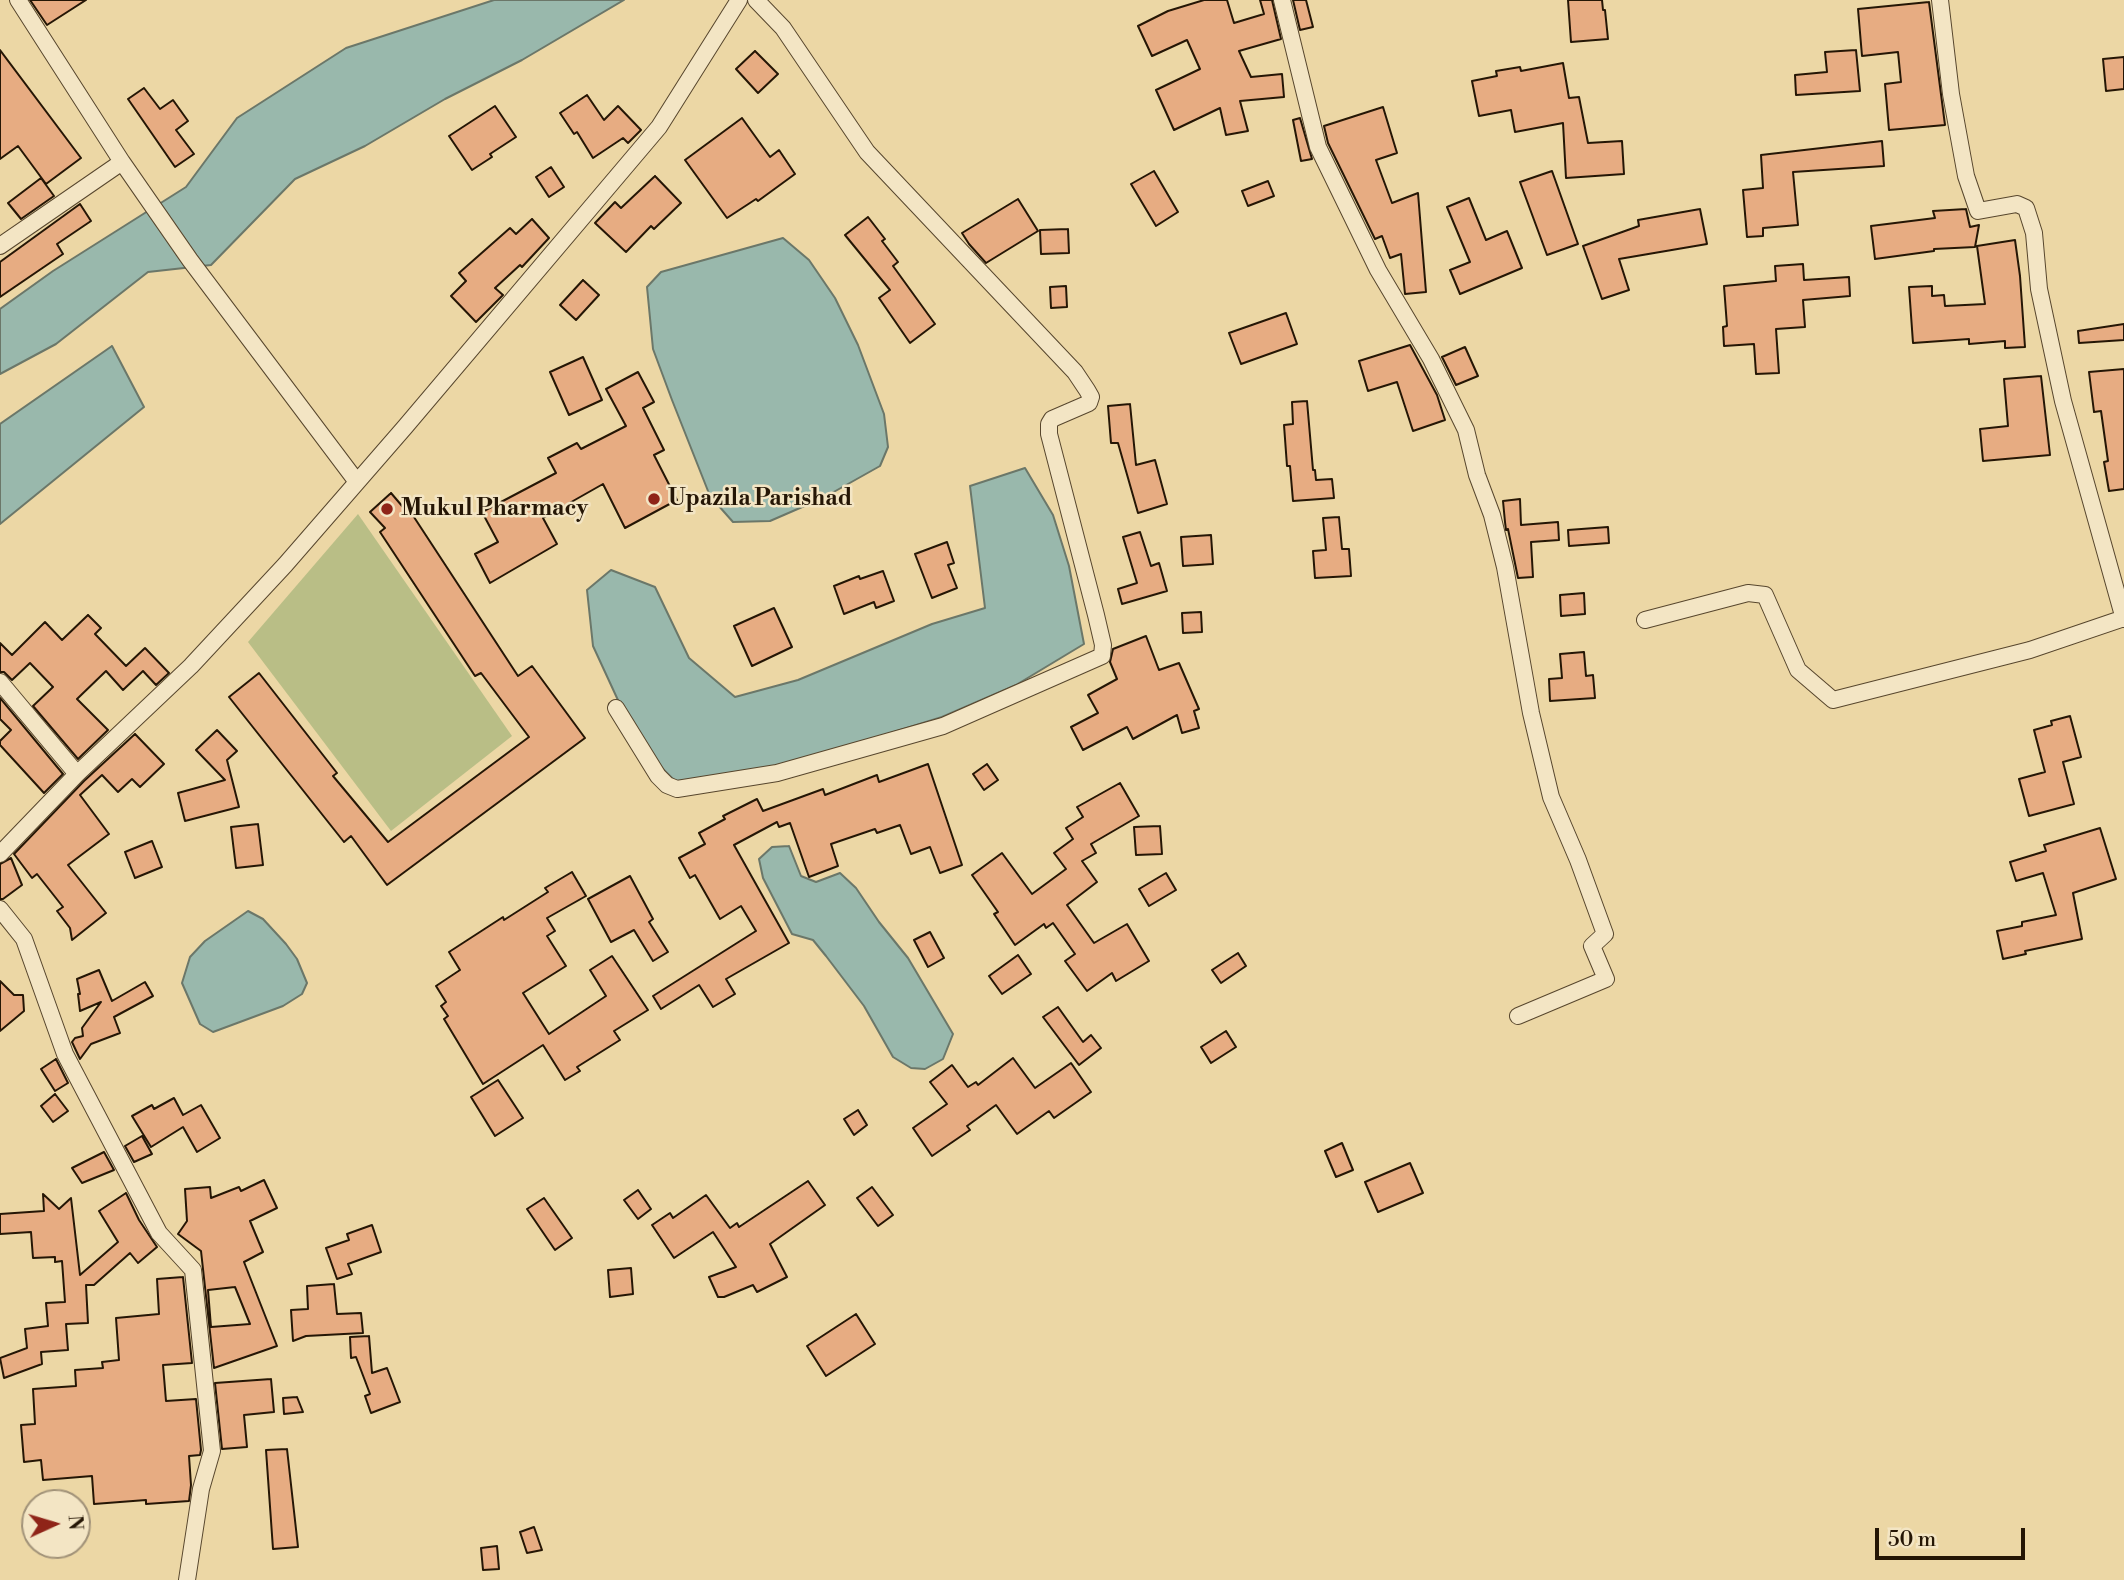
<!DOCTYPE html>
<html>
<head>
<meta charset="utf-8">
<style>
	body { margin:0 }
	#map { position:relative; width:2124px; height:1580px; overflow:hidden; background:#ecd7a5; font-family:"Libre Bodoni",serif }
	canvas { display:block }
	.north { position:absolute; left:21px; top:1489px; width:70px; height:70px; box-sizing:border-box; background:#f3e5c4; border:2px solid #a19278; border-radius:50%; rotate:86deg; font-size:19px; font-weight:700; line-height:28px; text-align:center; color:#251605 }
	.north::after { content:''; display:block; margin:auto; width:24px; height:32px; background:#8f2418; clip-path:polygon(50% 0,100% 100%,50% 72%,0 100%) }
	.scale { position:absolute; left:1875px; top:1528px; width:150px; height:32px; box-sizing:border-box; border:4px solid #251605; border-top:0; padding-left:9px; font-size:21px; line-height:24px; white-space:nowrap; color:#251605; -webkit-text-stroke:5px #f3e5c4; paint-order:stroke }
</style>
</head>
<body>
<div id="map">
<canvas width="2124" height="1580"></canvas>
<div class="north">N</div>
<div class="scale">50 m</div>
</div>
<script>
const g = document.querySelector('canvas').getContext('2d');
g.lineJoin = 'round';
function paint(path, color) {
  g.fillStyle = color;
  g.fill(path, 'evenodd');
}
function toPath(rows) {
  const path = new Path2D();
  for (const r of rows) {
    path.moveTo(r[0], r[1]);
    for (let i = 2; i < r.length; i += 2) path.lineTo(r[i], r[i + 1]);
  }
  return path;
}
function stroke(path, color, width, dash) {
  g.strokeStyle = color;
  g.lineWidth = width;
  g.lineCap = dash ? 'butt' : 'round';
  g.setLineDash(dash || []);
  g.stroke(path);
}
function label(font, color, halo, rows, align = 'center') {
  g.font = font + ' "Libre Bodoni",serif';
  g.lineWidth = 5;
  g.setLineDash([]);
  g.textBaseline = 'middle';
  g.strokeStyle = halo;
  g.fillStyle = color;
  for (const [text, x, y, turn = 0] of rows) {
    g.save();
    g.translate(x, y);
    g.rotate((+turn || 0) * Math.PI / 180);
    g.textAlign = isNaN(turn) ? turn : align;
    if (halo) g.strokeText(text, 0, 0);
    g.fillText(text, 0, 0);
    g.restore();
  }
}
const green = toPath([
	[358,514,512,736,391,831,248,642]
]);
const water = toPath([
	[494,0,624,0,522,60,445,99,365,146,295,179,211,265,148,272,56,344,0,374,0,309,53,271,186,187,237,118,346,48,494,0],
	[783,238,809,260,835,298,858,345,884,414,888,447,880,466,823,498,770,521,733,522,710,496,672,400,653,349,647,287,661,272,783,238],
	[112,346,144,407,0,524,0,424,112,346],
	[1025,468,1053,515,1069,566,1084,644,1016,685,942,717,791,764,676,782,658,764,623,711,593,646,587,590,611,570,655,587,689,658,735,697,798,680,932,624,985,608,970,486,1025,468],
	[789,846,801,876,816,882,840,873,856,888,879,922,908,958,953,1034,943,1059,925,1069,911,1068,893,1057,864,1006,826,956,813,940,792,934,763,878,759,859,772,847,789,846],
	[248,911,263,919,286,944,297,959,307,983,302,994,283,1006,213,1032,200,1024,182,983,190,957,205,941,248,911]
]);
const building = toPath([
	[30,0,86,0,47,25,30,0],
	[1204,0,1227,0,1234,23,1264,14,1260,0,1272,0,1281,39,1239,51,1251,77,1282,74,1284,97,1240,101,1248,131,1226,135,1220,108,1174,130,1156,90,1200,69,1187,40,1152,56,1138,26,1168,11,1204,0],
	[1293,0,1306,0,1313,27,1300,30,1293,0],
	[1568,0,1602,0,1603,10,1605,10,1608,39,1571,42,1568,0],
	[1929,2,1945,125,1889,130,1885,84,1901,82,1898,52,1862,56,1858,9,1929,2],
	[0,50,81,158,46,184,18,146,0,159,0,50],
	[1856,50,1860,91,1796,95,1795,75,1827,72,1825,52,1856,50],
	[755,51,778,74,758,93,736,69,755,51],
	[2124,57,2124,89,2106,91,2103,59,2124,57],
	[1563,63,1569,98,1579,97,1588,143,1622,141,1624,174,1566,178,1563,123,1515,132,1511,110,1479,116,1472,81,1497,76,1496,71,1520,67,1521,71,1563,63],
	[144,88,160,109,173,100,188,121,176,130,194,154,175,167,128,99,144,88],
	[587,95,604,120,618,106,641,130,628,143,623,138,593,158,577,132,574,134,560,113,587,95],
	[495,106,516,137,490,154,492,157,472,170,449,136,495,106],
	[1383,107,1397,153,1376,160,1392,203,1418,193,1426,292,1405,294,1401,254,1390,258,1382,236,1375,239,1328,143,1324,126,1383,107],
	[742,118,770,157,779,150,795,174,758,201,756,199,727,218,685,160,742,118],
	[1300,118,1312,159,1301,161,1293,120,1300,118],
	[1882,141,1884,166,1793,172,1798,225,1763,228,1763,236,1747,237,1743,190,1763,188,1761,155,1882,141],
	[551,167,564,187,549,197,536,177,551,167],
	[1154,171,1178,212,1156,226,1131,184,1154,171],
	[1552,171,1578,244,1547,255,1520,182,1552,171],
	[655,176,681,203,654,229,651,226,626,252,595,223,615,202,621,208,655,176],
	[41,178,54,196,21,219,8,203,41,178],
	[1268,181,1274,196,1248,206,1242,191,1268,181],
	[1469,198,1486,240,1507,231,1522,268,1460,294,1450,270,1470,262,1447,207,1469,198],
	[1018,199,1038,231,986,263,969,244,962,233,1018,199],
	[80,204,91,221,57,244,63,254,0,297,0,262,80,204],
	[1700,209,1707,244,1619,259,1629,290,1602,299,1583,246,1639,226,1638,220,1700,209],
	[1966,209,1970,227,1979,225,1975,247,1934,249,1934,251,1875,259,1871,226,1935,218,1933,211,1966,209],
	[868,217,885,239,882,241,898,262,893,266,935,324,910,343,879,298,890,290,845,235,868,217],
	[532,219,549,238,522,267,520,265,495,288,503,295,476,322,451,296,466,281,459,273,510,228,516,234,532,219],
	[1068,229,1069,253,1041,254,1040,230,1068,229],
	[2015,240,2020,276,2025,347,2005,348,2005,341,1969,344,1969,339,1913,343,1909,287,1932,286,1932,296,1944,295,1945,306,1985,304,1977,246,2015,240],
	[1803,264,1804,280,1849,277,1850,296,1803,300,1805,327,1776,329,1779,373,1756,374,1754,344,1724,346,1723,327,1727,326,1724,286,1776,281,1775,266,1803,264],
	[583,280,599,295,576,320,560,305,583,280],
	[1066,286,1067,307,1051,308,1050,287,1066,286],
	[1286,313,1297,344,1241,364,1229,333,1286,313],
	[2124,324,2124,340,2079,343,2078,331,2124,324],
	[1410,345,1437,395,1445,420,1413,431,1397,382,1368,391,1359,361,1410,345],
	[1465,347,1478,376,1456,385,1442,357,1465,347],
	[583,357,602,400,569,415,550,372,583,357],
	[2124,369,2124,489,2109,491,2104,462,2108,461,2101,411,2094,412,2089,372,2124,369],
	[638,372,654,402,643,408,664,450,654,455,677,500,625,528,603,484,543,518,557,544,490,583,475,554,498,542,482,512,556,473,548,458,577,443,581,449,626,426,606,389,638,372],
	[2041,376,2050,455,1983,461,1980,429,2008,426,2004,379,2041,376],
	[1307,401,1313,470,1315,470,1316,480,1332,479,1334,498,1293,501,1290,466,1287,466,1284,425,1293,424,1292,402,1307,401],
	[1130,404,1136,465,1155,460,1167,504,1138,513,1118,443,1111,443,1108,406,1130,404],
	[391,493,408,513,410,511,518,676,532,666,585,738,387,885,351,836,344,842,229,697,259,673,337,773,333,776,388,842,529,737,481,673,475,676,380,532,385,528,370,512,391,493],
	[1520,499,1521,525,1558,522,1559,540,1531,542,1533,577,1518,578,1508,529,1506,530,1505,522,1503,501,1520,499],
	[1339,517,1342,549,1349,549,1351,576,1315,578,1313,551,1326,550,1323,518,1339,517],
	[1608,527,1609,543,1569,546,1568,530,1608,527],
	[1140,532,1151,566,1159,563,1167,591,1122,604,1118,589,1137,583,1123,537,1140,532],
	[1211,535,1213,564,1183,566,1181,537,1211,535],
	[947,542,954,563,948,565,957,588,932,598,915,554,947,542],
	[883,571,894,601,876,608,874,602,844,614,834,586,859,576,860,579,883,571],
	[1584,593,1585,614,1561,616,1560,595,1584,593],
	[774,608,792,647,752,666,734,626,774,608],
	[1201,612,1202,632,1183,633,1182,613,1201,612],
	[88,615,101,628,95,634,126,666,145,648,169,673,156,685,143,671,123,690,106,671,77,699,108,730,78,759,33,706,53,687,30,663,12,680,4,672,0,672,0,643,12,655,45,622,62,640,88,615],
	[1146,636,1159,670,1179,663,1199,709,1194,711,1199,728,1182,733,1177,715,1133,739,1127,727,1083,750,1071,727,1098,713,1088,695,1117,679,1110,662,1113,649,1146,636],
	[1584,652,1586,676,1593,675,1595,698,1550,701,1549,679,1562,678,1560,654,1584,652],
	[0,698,63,774,44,793,0,745,0,741,11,730,0,719,0,698],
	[2070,716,2081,757,2063,762,2074,804,2029,816,2019,779,2045,772,2034,730,2052,725,2051,721,2070,716],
	[217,730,237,751,227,760,239,807,185,821,178,793,225,780,196,750,217,730],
	[135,734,164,764,140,787,132,779,118,792,102,775,80,795,109,834,68,865,106,913,72,940,70,928,57,911,63,907,37,874,32,878,14,854,84,781,135,734],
	[928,764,962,865,940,873,930,847,911,854,900,825,877,833,875,829,831,844,838,866,809,877,790,823,779,827,777,822,734,845,789,943,726,979,735,994,713,1007,699,985,661,1009,653,996,756,931,741,906,720,919,695,875,690,878,679,858,705,844,699,833,725,819,723,816,757,799,763,811,823,789,825,795,877,775,879,782,928,764],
	[987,764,998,780,984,790,973,774,987,764],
	[1120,783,1139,816,1091,844,1096,853,1082,861,1097,882,1067,905,1094,943,1127,924,1149,961,1116,981,1112,973,1087,991,1065,961,1075,954,1053,923,1046,928,1044,924,1015,945,994,914,998,912,972,875,1002,853,1032,894,1066,869,1054,853,1073,839,1066,828,1083,817,1077,807,1120,783],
	[258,824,263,865,236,868,231,827,258,824],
	[1160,826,1162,854,1136,855,1134,827,1160,826],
	[2100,828,2116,879,2073,893,2082,939,2025,951,2026,954,2003,959,1997,931,2022,926,2022,922,2056,915,2043,873,2016,881,2010,862,2046,851,2044,845,2100,828],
	[152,841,162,867,135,878,125,852,152,841],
	[11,858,22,885,3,899,0,899,0,864,11,858],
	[572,872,586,896,547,918,555,931,547,936,566,966,523,993,549,1034,606,996,590,970,612,956,648,1010,614,1031,620,1040,577,1067,580,1071,565,1080,543,1045,483,1084,444,1019,448,1016,441,1006,446,1002,436,986,460,970,449,952,503,917,504,920,548,892,545,888,572,872],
	[1166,873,1176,890,1149,906,1139,889,1166,873],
	[630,876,653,919,649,922,668,952,653,961,634,930,611,942,588,899,630,876],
	[930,932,944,958,928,967,914,940,930,932],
	[1238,953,1246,966,1221,983,1212,970,1238,953],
	[1018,955,1031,974,1002,994,989,976,1018,955],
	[99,970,112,1001,145,982,153,996,114,1017,120,1033,91,1044,80,1059,72,1042,75,1038,83,1036,82,1028,101,1002,80,1011,78,994,80,994,77,979,99,970],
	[0,981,14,995,23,995,24,1011,0,1031,0,981],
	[1058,1007,1083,1042,1091,1035,1101,1048,1079,1065,1043,1017,1058,1007],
	[1226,1031,1236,1047,1211,1063,1201,1047,1226,1031],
	[1013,1058,1035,1088,1071,1063,1091,1092,1054,1118,1049,1111,1017,1134,996,1105,967,1126,970,1130,932,1156,913,1128,947,1104,930,1082,952,1065,968,1087,976,1082,978,1085,1013,1058],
	[56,1059,68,1083,55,1091,41,1069,56,1059],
	[498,1080,523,1118,495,1136,471,1097,498,1080],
	[55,1094,68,1111,53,1122,41,1106,55,1094],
	[174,1098,183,1115,201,1105,220,1138,197,1152,183,1127,151,1147,132,1116,152,1105,154,1109,174,1098],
	[858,1110,867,1125,854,1135,844,1119,858,1110],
	[142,1136,152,1154,134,1162,125,1146,142,1136],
	[1342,1143,1353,1170,1336,1177,1325,1151,1342,1143],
	[104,1152,114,1170,82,1183,72,1168,104,1152],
	[1410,1163,1423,1193,1378,1212,1365,1182,1410,1163],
	[264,1180,277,1208,250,1221,263,1252,244,1262,277,1346,214,1368,201,1251,178,1234,187,1221,185,1189,210,1187,211,1198,239,1187,241,1191,264,1180],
	[235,1287,250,1324,211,1327,208,1290,235,1287],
	[808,1181,825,1205,770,1244,787,1277,757,1292,753,1285,724,1297,718,1297,709,1277,736,1267,713,1232,674,1258,652,1225,670,1213,673,1218,706,1195,730,1228,737,1223,739,1227,808,1181],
	[872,1187,893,1215,878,1226,857,1198,872,1187],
	[638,1190,651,1209,638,1219,624,1200,638,1190],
	[126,1193,139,1220,157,1247,138,1263,130,1253,94,1285,86,1285,88,1323,66,1324,68,1350,41,1352,42,1364,4,1378,0,1358,27,1348,25,1329,48,1326,46,1303,65,1302,62,1261,55,1262,55,1257,33,1258,31,1232,0,1234,0,1214,44,1211,43,1194,59,1209,71,1198,80,1275,118,1242,99,1211,126,1193],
	[544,1198,572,1238,555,1250,527,1209,544,1198],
	[372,1225,381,1252,348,1264,352,1274,337,1279,326,1248,349,1240,347,1234,372,1225],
	[631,1268,633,1294,610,1297,608,1270,631,1268],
	[183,1277,192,1363,163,1365,166,1401,196,1399,201,1450,200,1455,189,1456,191,1485,189,1501,146,1504,146,1500,94,1504,92,1476,43,1480,41,1460,24,1462,21,1425,35,1424,33,1389,76,1386,75,1370,103,1368,102,1362,119,1360,116,1318,159,1314,157,1279,183,1277],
	[334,1284,337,1314,361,1313,363,1333,306,1336,293,1341,291,1310,308,1309,307,1286,334,1284],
	[856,1314,875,1344,826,1376,807,1346,856,1314],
	[369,1336,372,1373,387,1368,400,1402,371,1413,365,1396,370,1394,356,1357,351,1358,350,1337,369,1336],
	[271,1379,274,1412,244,1415,247,1447,222,1449,215,1383,271,1379],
	[297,1397,303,1412,284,1414,283,1398,297,1397],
	[287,1449,298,1547,273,1549,266,1450,287,1449],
	[534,1527,542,1550,527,1553,520,1532,534,1527],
	[497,1546,499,1569,483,1570,481,1548,497,1546]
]);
const minor = toPath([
	[18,0,122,162,190,260,357,482],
	[1282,0,1318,147,1378,270,1431,359,1466,430,1477,475,1492,515,1505,567,1531,713,1551,797,1578,860,1605,934,1592,946,1606,979,1518,1016],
	[1940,0,1951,94,1966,176,1978,211,2017,204,2026,208,2034,233,2039,289,2063,401,2124,619],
	[0,246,122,162],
	[1645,620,1748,593,1765,595,1798,670,1833,700,2030,650,2124,618],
	[0,682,77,774],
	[616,708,658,776,667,785,677,789,777,773,943,726,1102,656,1103,645,1096,615,1049,434,1049,424,1052,419,1089,403,1091,397,1087,390,1075,372,867,152,783,28,756,0],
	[0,854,77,774,191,666,285,565,405,427,659,127,739,0],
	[0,909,24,939,65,1054,159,1233,193,1270,212,1451,201,1489,187,1580]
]);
const markers = [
	[654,499,7,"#8f2418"],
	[387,509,7,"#8f2418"]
];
const poiNames = [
	["Upazila Parishad",668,499],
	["Mukul Pharmacy",401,509]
];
paint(green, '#b9be86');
paint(water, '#99b8ac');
stroke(water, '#6b7769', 2);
paint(building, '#e7ac82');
stroke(building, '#251605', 2);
stroke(minor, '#57462d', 18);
stroke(minor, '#f3e5c4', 16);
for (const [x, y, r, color] of markers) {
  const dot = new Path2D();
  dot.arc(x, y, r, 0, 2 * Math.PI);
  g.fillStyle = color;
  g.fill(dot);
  stroke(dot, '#f3e5c4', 2.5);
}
label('bold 23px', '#251605', '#f3e5c4', poiNames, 'left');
</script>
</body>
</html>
